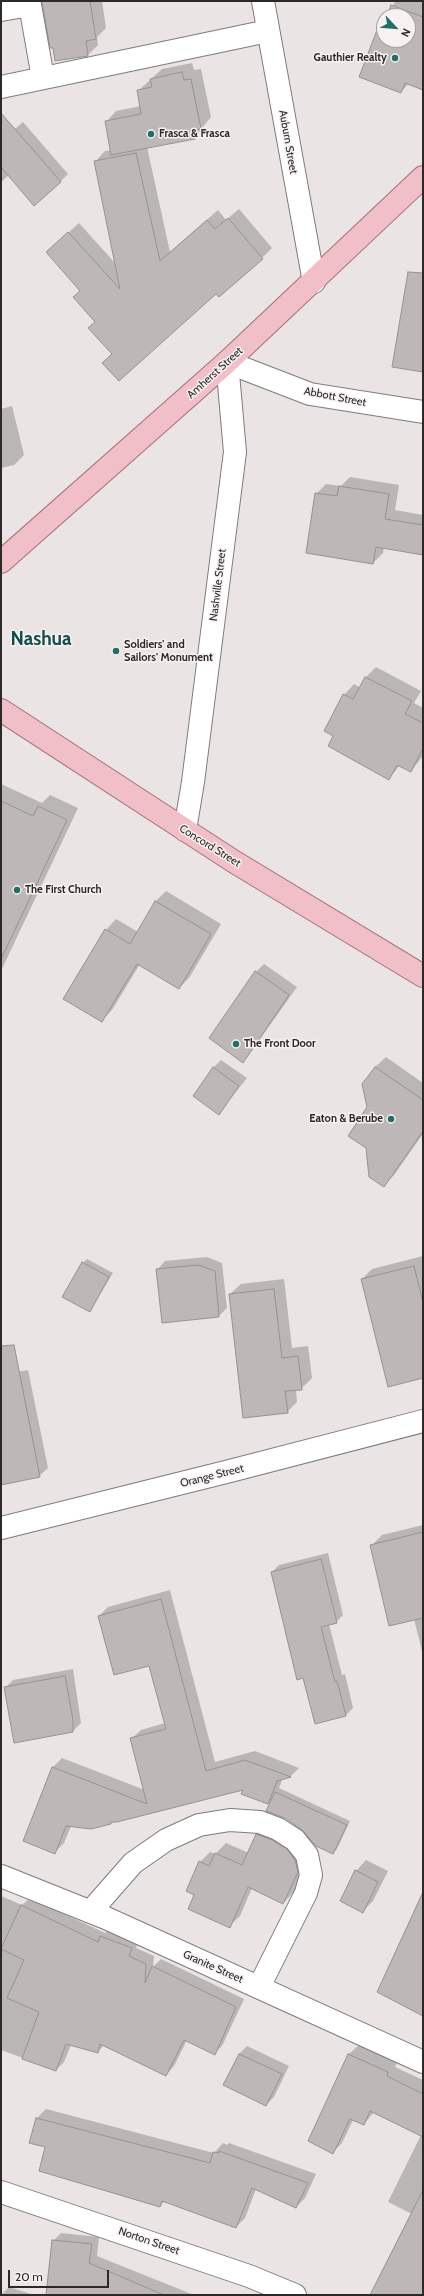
<!DOCTYPE html>
<html>
<head>
<meta charset="utf-8">
<style>
	body { margin:0 }
	#map { position:relative; width:424px; height:2296px; overflow:hidden; background:#eae4e4; font-family:Cabin,sans-serif }
	canvas { display:block }
	.frame { position:absolute; inset:0; border:2px solid #2c2929; pointer-events:none }
	.north { position:absolute; left:376px; top:8px; width:40px; height:40px; box-sizing:border-box; background:#f7f1f1; border:1px solid #a6a1a1; border-radius:50%; rotate:116deg; font-size:11px; font-weight:700; line-height:16px; text-align:center; color:#2c2929 }
	.north::after { content:''; display:block; margin:auto; width:14px; height:18px; background:#236e6a; clip-path:polygon(50% 0,100% 100%,50% 72%,0 100%) }
	.scale { position:absolute; left:8px; top:2270px; width:101px; height:18px; box-sizing:border-box; border:2px solid #2c2929; border-top:0; padding-left:5px; font-size:12px; line-height:14px; white-space:nowrap; color:#2c2929; -webkit-text-stroke:3px #f7f1f1; paint-order:stroke }
</style>
</head>
<body>
<div id="map">
<canvas width="424" height="2296"></canvas>
<div class="frame"></div>
<div class="north">N</div>
<div class="scale">20 m</div>
</div>
<script>
const g = document.querySelector('canvas').getContext('2d');
g.lineJoin = 'round';
function paint(path, color) {
  g.fillStyle = color;
  g.fill(path, 'evenodd');
}
function toPath(rows) {
  const path = new Path2D();
  for (const r of rows) {
    path.moveTo(r[0], r[1]);
    for (let i = 2; i < r.length; i += 2) path.lineTo(r[i], r[i + 1]);
  }
  return path;
}
function stroke(path, color, width, dash) {
  g.strokeStyle = color;
  g.lineWidth = width;
  g.lineCap = dash ? 'butt' : 'round';
  g.setLineDash(dash || []);
  g.stroke(path);
}
function label(font, color, halo, rows, align = 'center') {
  g.font = font + ' Cabin,sans-serif';
  g.lineWidth = 3;
  g.setLineDash([]);
  g.textBaseline = 'middle';
  g.strokeStyle = halo;
  g.fillStyle = color;
  for (const [text, x, y, turn = 0] of rows) {
    g.save();
    g.translate(x, y);
    g.rotate((+turn || 0) * Math.PI / 180);
    g.textAlign = isNaN(turn) ? turn : align;
    if (halo) g.strokeText(text, 0, 0);
    g.fillText(text, 0, 0);
    g.restore();
  }
}
const shadow = toPath([
	[44,1,102,1,106,28,97,37,98,45,88,55],
	[396,1,423,1,423,88,409,83,401,92,360,76,384,17,384,40,408,40,408,16,385,16],
	[192,63,194,70,201,69,211,117,194,138,147,147,170,252,218,210,226,220,239,209,272,248,262,258,216,292,103,363,112,353,58,242,79,223,115,263,95,162,105,151,111,150,106,122,116,111,141,106,138,91,162,69],
	[23,122,68,174,60,182,9,175,1,182,1,141],
	[12,406,24,455,14,465,1,468,1,409],
	[350,477,399,485,395,510,423,515,423,554,384,547,383,553,373,563,316,494,326,484,341,486],
	[376,667,421,691,414,703,423,708,423,756,411,771,400,765,389,779,334,735,344,695,354,684,361,688,366,677],
	[1,784,42,803,50,795,78,808,1,971],
	[166,891,221,924,189,978,179,988,140,964,112,1010,101,1021,65,999,106,930,116,919,138,932,156,901],
	[264,964,297,987,250,1053,242,1061,256,972],
	[386,1057,423,1083,423,1134,394,1175,384,1186,368,1107,375,1067],
	[221,1060,247,1078,219,1113,213,1068],
	[423,1256,423,1377,362,1279,372,1269],
	[207,1257,222,1263,227,1308,219,1316,157,1270,165,1261],
	[87,1259,113,1273,90,1311,83,1263],
	[284,1279,292,1348,308,1346,312,1378,301,1389,296,1389,297,1402,287,1412,230,1294,241,1284],
	[28,1370,48,1468,39,1476,1,1484,1,1375],
	[423,1525,423,1655,414,1619,371,1546,382,1535],
	[328,1553,343,1615,336,1622,329,1624,342,1675,345,1674,353,1708,346,1715,316,1723,272,1572,279,1565],
	[170,1590,215,1762,255,1751,299,1768,291,1776,283,1778,279,1788,350,1821,337,1849,333,1853,285,1818,273,1798,268,1803,245,1788,111,1823,71,1826,64,1843,55,1852,24,1840,53,1767,62,1758,145,1790,131,1739,141,1730,165,1723,150,1665,99,1616,108,1607],
	[73,1669,81,1723,73,1731,5,1688,13,1680],
	[267,1824,308,1861,294,1892,283,1903,252,1888,240,1916,229,1926,196,1895,200,1862,210,1852,215,1854,226,1843,249,1853,257,1835],
	[366,1860,388,1871,373,1901,362,1912,356,1871],
	[1,1896,22,1905,30,1898,105,1933,109,1929,139,1940,136,1948,154,1956,153,1967,161,1959,244,1999,222,2046,214,2054,187,2040,174,2066,166,2075,104,2045,98,2052,71,2045,64,2062,56,2070,1,2050],
	[359,2045,397,2063,395,2067,423,2080,423,2295,374,2295,412,2214,388,2202,421,2135,374,2112,364,2124,353,2120,342,2143,333,2152,309,2141,349,2054],
	[247,2046,289,2066,274,2097,266,2105,224,2085,239,2054],
	[46,2109,214,2153,223,2143,227,2145,229,2143,316,2174,305,2198,296,2207,256,2189,245,2218,236,2227,165,2201,160,2206,46,2146,37,2118],
	[61,2233,99,2237,97,2256,194,2295,47,2295,53,2241],
	[9,2287,34,2295,1,2295]
]);
const building = toPath([
	[42,1,90,1,96,39,86,41,88,56,55,61,53,48,50,48,42,1],
	[391,5,423,17,423,90,405,83,401,93,359,77,382,17,384,40,408,40,408,16,387,16,391,5],
	[182,72,184,80,191,79,201,129,193,130,195,139,111,155,105,121,141,114,137,90,152,87,150,79,182,72],
	[1,113,61,182,34,206,1,167,1,113],
	[136,153,160,261,207,220,215,229,228,218,263,259,219,297,216,294,119,381,102,363,112,354,88,328,95,322,73,297,80,291,46,252,68,232,120,289,94,161,136,153],
	[408,272,423,273,423,372,392,367,408,272],
	[339,486,389,494,385,519,423,525,423,555,376,547,373,564,306,553,315,493,337,496,339,486],
	[365,677,412,701,405,714,423,723,423,748,411,772,397,765,389,780,328,746,333,736,324,731,343,694,353,699,365,677],
	[1,801,33,816,38,806,67,820,1,959,1,801],
	[155,901,211,934,179,989,137,964,102,1022,63,999,105,929,130,944,155,901],
	[255,971,289,995,243,1063,209,1038,255,971],
	[213,1067,239,1086,219,1115,193,1096,213,1067],
	[375,1067,423,1100,423,1131,384,1187,369,1177,366,1148,348,1136,367,1107,362,1084,375,1067],
	[82,1262,109,1277,90,1312,62,1297,82,1262],
	[198,1265,215,1271,219,1317,162,1323,156,1269,198,1265],
	[414,1266,423,1302,423,1378,388,1387,361,1279,414,1266],
	[274,1289,282,1358,298,1356,302,1390,285,1391,288,1413,243,1418,229,1294,274,1289],
	[14,1345,40,1477,1,1485,1,1346,14,1345],
	[423,1532,423,1618,389,1626,370,1545,423,1532],
	[321,1559,337,1623,321,1627,335,1682,337,1681,346,1716,315,1724,303,1678,297,1680,271,1572,321,1559],
	[161,1599,206,1771,245,1760,291,1777,277,1781,268,1804,241,1794,243,1790,117,1822,111,1822,111,1824,91,1829,66,1826,55,1854,23,1841,52,1767,147,1804,130,1738,166,1729,149,1666,114,1675,98,1616,161,1599],
	[65,1676,73,1720,73,1732,14,1743,4,1687,65,1676],
	[275,1792,347,1825,333,1854,316,1846,302,1830,285,1818,266,1811,275,1792],
	[256,1834,272,1840,287,1849,295,1860,298,1872,283,1904,248,1887,230,1928,188,1909,194,1895,186,1891,199,1861,209,1866,215,1853,242,1865,256,1834],
	[355,1870,378,1882,363,1913,340,1901,355,1870],
	[423,1892,423,2016,377,1992,423,1892],
	[21,1905,98,1942,100,1936,132,1948,129,1956,146,1964,145,1983,152,1966,236,2007,215,2055,184,2040,166,2076,100,2044,98,2053,66,2044,56,2071,22,2059,39,2012,7,1998,24,1960,1,1949,21,1905],
	[239,2054,282,2074,266,2106,223,2085,239,2054],
	[348,2054,388,2072,387,2076,423,2094,423,2137,370,2111,364,2125,350,2119,333,2154,308,2141,348,2054],
	[36,2118,210,2163,213,2152,219,2153,219,2151,308,2183,296,2208,252,2188,236,2228,162,2201,160,2207,39,2171,45,2147,29,2143,36,2118],
	[423,2190,423,2295,370,2295,423,2190],
	[52,2240,92,2244,89,2263,164,2295,46,2295,52,2240]
]);
const minor = toPath([
	[263,1,314,282],
	[1,10,30,5,43,78],
	[1,87,268,31],
	[185,830,193,782,235,452,227,362,310,394,423,412],
	[1,1528,226,1472,423,1421],
	[1,1876,106,1918,423,2062],
	[90,1912,133,1863,166,1840,199,1825,230,1820,260,1822,278,1829,295,1840,307,1855,311,1875,306,1893,259,1987],
	[1,2192,249,2276,295,2295]
]);
const major = toPath([
	[1,562,227,362,423,177],
	[1,710,233,861,423,976]
]);
const markers = [
	[395,58,4,"#236e6a"],
	[151,134,4,"#236e6a"],
	[116,651,4,"#236e6a"],
	[17,890,4,"#236e6a"],
	[236,1044,4,"#236e6a"],
	[391,1119,4,"#236e6a"]
];
const poiNames = [
	["Gauthier Realty",387,58,"right"],
	["Frasca & Frasca",159,134],
	["Soldiers' and",124,645],
	["Sailors' Monument",124,658],
	["The First Church",25,890],
	["The Front Door",244,1044],
	["Eaton & Berube",383,1119,"right"]
];
const streetNames = [
	["Auburn Street",288,142,80],
	["Amherst Street",215,373,-42],
	["Abbott Street",335,397,11],
	["Nashville Street",218,585,-83],
	["Concord Street",210,846,32],
	["Orange Street",212,1476,-14],
	["Granite Street",213,1967,24],
	["Norton Street",149,2241,19]
];
const townNames = [
	["Nashua",41,639]
];
paint(shadow, '#0003');
paint(building, '#bdb7b8');
stroke(building, '#979292', 1);
stroke(minor, '#807b7b', 24);
stroke(major, '#a66f77', 24);
stroke(minor, '#fff', 22);
stroke(major, '#f1bfc7', 22);
for (const [x, y, r, color] of markers) {
  const dot = new Path2D();
  dot.arc(x, y, r, 0, 2 * Math.PI);
  g.fillStyle = color;
  g.fill(dot);
  stroke(dot, '#f7f1f1', 1.5);
}
label('bold 11px', '#2c2929', '#f7f1f1', poiNames, 'left');
label('11px', '#2c2929', '#f7f1f1', streetNames);
label('bold 19px', '#104e4b', '#f7f1f1', townNames);
</script>
</body>
</html>
